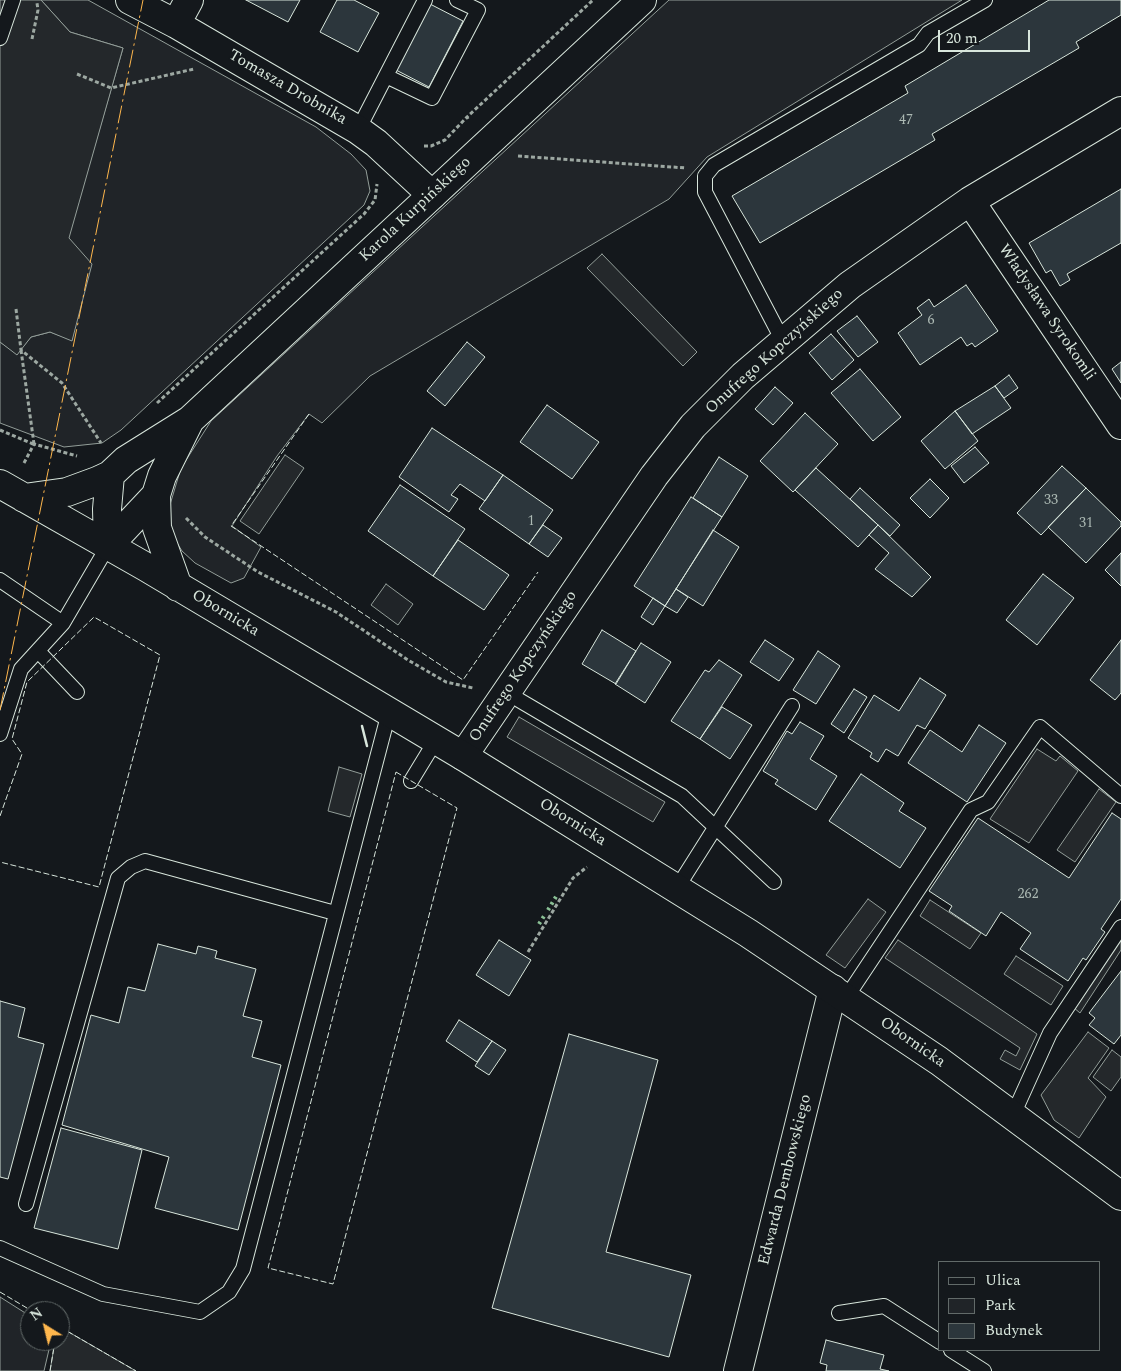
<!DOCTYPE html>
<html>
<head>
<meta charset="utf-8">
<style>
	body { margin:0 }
	#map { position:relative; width:1121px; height:1371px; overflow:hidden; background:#14181c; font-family:Spectral,serif }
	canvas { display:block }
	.legend { position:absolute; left:938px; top:1261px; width:162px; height:90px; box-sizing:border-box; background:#14181c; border:1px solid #626a69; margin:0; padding:6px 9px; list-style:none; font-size:15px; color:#d8e6dc }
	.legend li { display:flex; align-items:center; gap:10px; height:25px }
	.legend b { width:25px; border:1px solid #626a69 }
	.north { position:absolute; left:20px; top:1301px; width:50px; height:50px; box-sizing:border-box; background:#14181c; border:1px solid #626a69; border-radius:50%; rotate:324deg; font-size:14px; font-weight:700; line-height:20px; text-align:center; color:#d8e6dc }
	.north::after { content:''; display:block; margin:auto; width:18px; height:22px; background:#ffb74d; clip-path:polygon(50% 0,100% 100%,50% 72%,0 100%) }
	.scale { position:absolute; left:938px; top:30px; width:92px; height:22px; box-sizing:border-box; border:2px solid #d8e6dc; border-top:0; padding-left:6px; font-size:15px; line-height:18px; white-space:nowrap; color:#d8e6dc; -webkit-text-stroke:4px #14181c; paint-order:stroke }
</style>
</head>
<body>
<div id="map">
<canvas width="1121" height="1371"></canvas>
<ul class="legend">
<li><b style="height:6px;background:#14181c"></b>Ulica</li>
<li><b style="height:14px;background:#202428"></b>Park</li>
<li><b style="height:14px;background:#2c363c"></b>Budynek</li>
</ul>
<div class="north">N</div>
<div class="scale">20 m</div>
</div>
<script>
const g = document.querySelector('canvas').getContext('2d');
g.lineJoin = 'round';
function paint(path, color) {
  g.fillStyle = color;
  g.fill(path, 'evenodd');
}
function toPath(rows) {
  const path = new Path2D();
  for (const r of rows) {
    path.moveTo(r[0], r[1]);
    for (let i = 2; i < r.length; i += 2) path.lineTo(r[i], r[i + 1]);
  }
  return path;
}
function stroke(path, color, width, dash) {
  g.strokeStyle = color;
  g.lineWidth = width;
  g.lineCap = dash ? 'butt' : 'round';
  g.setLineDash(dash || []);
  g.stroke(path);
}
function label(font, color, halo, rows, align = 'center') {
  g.font = font + ' Spectral,serif';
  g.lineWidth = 4;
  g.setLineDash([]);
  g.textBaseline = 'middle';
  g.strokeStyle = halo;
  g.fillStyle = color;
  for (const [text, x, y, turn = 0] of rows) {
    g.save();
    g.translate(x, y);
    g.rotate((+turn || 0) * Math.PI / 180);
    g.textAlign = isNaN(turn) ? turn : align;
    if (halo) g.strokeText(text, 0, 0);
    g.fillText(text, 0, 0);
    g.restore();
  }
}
const green = toPath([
	[41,0,88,0,316,127,351,154,366,170,370,191,364,205,121,430,102,443,64,447,0,423,0,342,17,354,31,337,50,332,72,340,68,238,123,48,70,32,41,0],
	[669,0,962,0,707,157,669,199,370,376,322,423,309,414,277,456,232,526,261,547,244,578,231,583,195,563,182,551,174,538,169,522,169,508,181,468,211,421,669,0],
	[386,584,413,604,398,625,371,605,386,584],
	[0,1297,30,1316,30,1341,51,1341,44,1371,0,1371,0,1297]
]);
const parking = toPath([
	[0,0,41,0,70,32,123,48,69,238,92,264,72,341,50,332,31,337,17,355,0,342,0,0],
	[602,254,697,352,683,366,587,268,602,254],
	[285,455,304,468,259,534,240,521,285,455],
	[519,717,665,802,653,822,507,737,519,717],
	[1037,749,1056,761,1060,756,1078,771,1029,843,990,819,1037,749],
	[339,767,362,774,350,817,328,811,339,767],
	[1099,789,1116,802,1075,862,1057,850,1099,789],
	[868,899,886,912,845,968,826,955,868,899],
	[930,900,981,933,970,949,920,916,930,900],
	[1121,934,1121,950,1080,1013,1073,1007,1121,934],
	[898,940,1037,1034,1020,1070,1000,1059,1005,1050,1016,1056,1020,1048,885,958,898,940],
	[1016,956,1063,986,1051,1005,1004,974,1016,956],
	[1088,1032,1109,1048,1088,1078,1106,1097,1079,1138,1054,1120,1041,1095,1088,1032],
	[1112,1050,1121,1057,1121,1077,1111,1091,1093,1077,1112,1050],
	[60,1327,136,1371,50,1371,55,1341,60,1341,60,1327]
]);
const building = toPath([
	[246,0,300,0,288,22,246,0],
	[337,0,354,0,379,13,358,52,320,32,337,0],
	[1049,0,1121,0,1121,15,1076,42,1079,48,932,134,935,140,760,243,732,196,908,93,905,86,1049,0],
	[430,4,463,21,429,87,396,70,430,4],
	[1121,189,1121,243,1067,274,1070,280,1060,286,1051,270,1046,273,1029,243,1121,189],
	[966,285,998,331,975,347,972,343,967,346,961,337,920,365,898,333,922,315,917,308,929,299,934,307,966,285],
	[857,316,878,342,858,357,837,331,857,316],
	[831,334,854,360,832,380,809,353,831,334],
	[467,342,485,357,445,406,427,391,467,342],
	[1121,362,1121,383,1112,369,1121,362],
	[860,369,901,417,873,441,831,393,860,369],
	[1009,375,1018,388,1004,398,995,386,1009,375],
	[995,386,1011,408,972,434,955,411,995,386],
	[775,387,793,403,773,425,755,409,775,387],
	[547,405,599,442,572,479,520,442,547,405],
	[955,411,978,441,945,469,921,441,955,411],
	[805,413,838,444,793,492,760,461,805,413],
	[432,428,503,475,485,501,460,484,451,495,458,499,449,512,399,477,432,428],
	[975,447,989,463,964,483,951,466,975,447],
	[719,457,748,476,722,517,693,498,719,457],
	[1062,466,1086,488,1041,535,1017,513,1062,466],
	[816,468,878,525,858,547,795,490,816,468],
	[503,475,553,510,529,544,479,509,503,475],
	[930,479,949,498,930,518,910,498,930,479],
	[400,485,465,529,433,576,368,531,400,485],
	[860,488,900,525,890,536,850,499,860,488],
	[1086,488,1121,522,1121,526,1086,563,1048,527,1086,488],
	[691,497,722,517,665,606,634,586,691,497],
	[543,525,562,538,548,557,529,544,543,525],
	[878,525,931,577,912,597,875,569,889,553,869,535,878,525],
	[713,530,739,547,703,606,676,589,713,530],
	[458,540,509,575,484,610,433,576,458,540],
	[1121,553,1121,586,1105,570,1121,553],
	[1043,574,1074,598,1037,645,1006,620,1043,574],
	[676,589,688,597,677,613,665,606,676,589],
	[653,598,665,606,653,625,641,617,653,598],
	[602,630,636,651,616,684,582,664,602,630],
	[765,640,794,659,779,681,750,662,765,640],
	[1121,640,1121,693,1115,700,1090,680,1121,640],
	[641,643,671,662,645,703,615,684,641,643],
	[818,651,840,666,816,704,793,690,818,651],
	[719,660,742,675,700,739,671,721,705,670,709,672,719,660],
	[920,678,946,695,925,729,917,725,898,756,886,749,878,762,870,757,872,753,848,738,874,695,899,711,920,678],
	[854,689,867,697,844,733,831,724,854,689],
	[722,707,752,725,730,759,700,739,722,707],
	[800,722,824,736,810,759,837,776,816,810,775,784,778,780,763,771,787,731,792,734,800,722],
	[979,725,1006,743,967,802,908,763,930,730,962,752,979,725],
	[861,774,904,803,899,811,926,828,900,868,829,821,861,774],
	[1112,813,1121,819,1121,899,1101,929,1105,932,1086,960,1083,958,1068,981,1020,949,1031,933,1001,912,986,936,949,911,952,906,929,891,978,818,1069,878,1112,813],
	[499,940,531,960,509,996,476,975,499,940],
	[158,944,196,954,198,946,210,949,217,951,215,958,256,969,243,1016,262,1021,252,1057,281,1065,238,1230,155,1208,169,1157,62,1125,91,1015,119,1023,128,987,145,991,158,944],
	[1121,971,1121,1035,1114,1044,1089,1025,1095,1018,1089,1013,1121,971],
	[0,1001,25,1008,18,1037,44,1044,8,1179,0,1177,0,1001],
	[459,1020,492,1041,477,1062,446,1041,459,1020],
	[569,1034,658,1060,606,1252,691,1275,669,1357,492,1308,569,1034],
	[492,1041,506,1050,489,1075,475,1066,492,1041],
	[61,1128,142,1150,118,1249,34,1228,61,1128],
	[826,1340,884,1355,880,1369,889,1371,826,1371,827,1365,820,1363,826,1340]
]);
const path = toPath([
	[32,39,38,10,37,3],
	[77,74,111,88,194,69],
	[468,119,467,117,593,0],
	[424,146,431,146,445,140,467,117],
	[518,156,686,168],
	[16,309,21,350,62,383,101,443],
	[21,350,34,444],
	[157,403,364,214,375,200,377,184],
	[0,430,33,444],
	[24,463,34,444,77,456],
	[186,518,205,537,258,572,336,612,408,660,446,682,473,688],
	[528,952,573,878,587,867]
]);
const lane = toPath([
	[0,38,13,0],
	[386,76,432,98,478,10,457,0],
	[358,130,425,0],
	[783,341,705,192,705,176,714,165,919,45,928,33,985,0],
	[0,580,63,623],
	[38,651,77,692],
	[519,700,682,796,774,882],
	[0,734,21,669,63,623,108,546],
	[411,781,436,740],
	[677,888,792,706],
	[846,998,971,810,988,802,1040,727,1121,796],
	[1013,1115,1050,1033,1121,927],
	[26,1204,118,878,131,867,145,861,335,913],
	[0,1248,103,1294,200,1312,229,1292,243,1269,389,712],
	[839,1313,884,1306,940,1342],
	[951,1350,984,1371]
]);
const street = toPath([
	[130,0,176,24,358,130,376,143,432,195],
	[176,24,189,0],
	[970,201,1121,425],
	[463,756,654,476,693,426,743,376,850,285,970,201,1121,111],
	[738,1371,833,989]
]);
const secondary = toPath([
	[0,484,146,567,463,756,748,933,939,1061,1121,1196],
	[24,498,67,492,97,481,110,475,126,460,190,420,642,0],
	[108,546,107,509,110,475],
	[108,546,156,495],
	[178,587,157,528,156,495,162,476,190,420]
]);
const hedge = toPath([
	[548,910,557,895],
	[539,924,546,913]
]);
const fence = toPath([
	[309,414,231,526,463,680,538,572],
	[396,772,457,808,333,1284,268,1268,396,772],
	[0,816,22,754,12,739,27,682,94,617,160,655,99,887,0,862],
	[0,1292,32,1311],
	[60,1327,136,1371],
	[50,1371,55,1341]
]);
const wall = toPath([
	[362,726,367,746]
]);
const power = toPath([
	[0,710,143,0]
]);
const numberNames = [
	["47",906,121],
	["6",931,321],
	["33",1051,501],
	["1",531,522],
	["31",1086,524],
	["262",1028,895]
];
const streetNames = [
	["Tomasza Drobnika",287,88,30],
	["Karola Kurpińskiego",416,210,-43],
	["Władysława Syrokomli",1046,313,56],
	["Onufrego Kopczyńskiego",775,352,-42],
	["Obornicka",225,614,31],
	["Onufrego Kopczyńskiego",524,667,-56],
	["Obornicka",572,823,32],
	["Obornicka",912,1043,35],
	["Edwarda Dembowskiego",786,1180,-76]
];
paint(green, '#202428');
stroke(green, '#939e99', 1);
paint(parking, '#24282b');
stroke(parking, '#939e99', 1);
paint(building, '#2c363c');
stroke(building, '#d8e6dc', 1);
stroke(lane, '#d8e6dc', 16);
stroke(street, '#d8e6dc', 30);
stroke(secondary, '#d8e6dc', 30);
stroke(path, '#9da8a2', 3, [4, 2.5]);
stroke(lane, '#14181c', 14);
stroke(street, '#14181c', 28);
stroke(secondary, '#14181c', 28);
stroke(hedge, '#8ac095', 4, [2.5, 4]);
stroke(fence, '#d8e6dc', 1, [6, 2.5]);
stroke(wall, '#d8e6dc', 2.5);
stroke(power, '#ffb74d', 1, [18, 4, 2.5, 4]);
label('14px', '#adbab4', null, numberNames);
label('16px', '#d8e6dc', '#14181c', streetNames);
</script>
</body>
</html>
